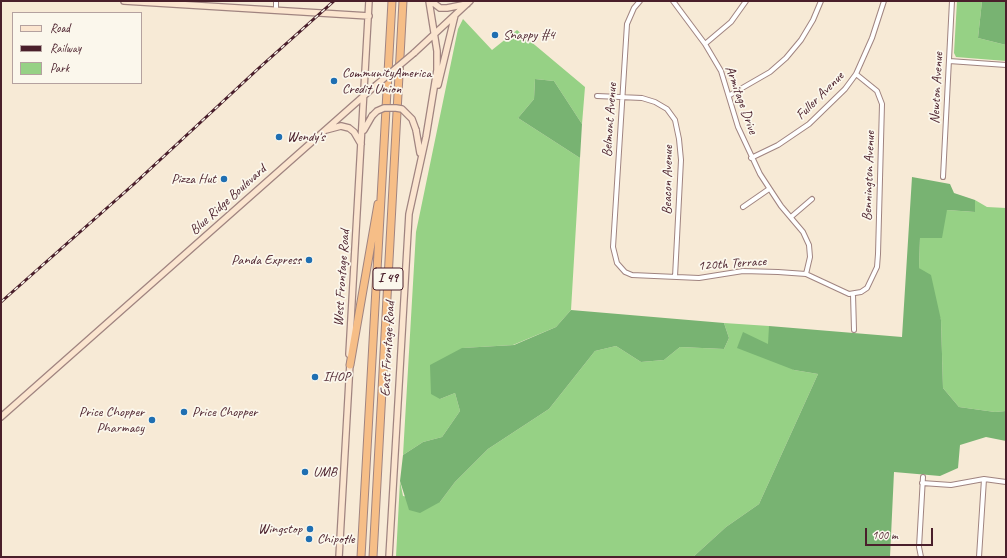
<!DOCTYPE html>
<html>
<head>
<meta charset="utf-8">
<style>
	body { margin:0 }
	#map { position:relative; width:1007px; height:558px; overflow:hidden; background:#f7ead6; font-family:Caveat,sans-serif }
	canvas { display:block }
	.frame { position:absolute; inset:0; border:2px solid #4a1f2b; pointer-events:none }
	.legend { position:absolute; left:12px; top:12px; width:130px; height:72px; box-sizing:border-box; background:#fbf7ec; border:1px solid #b4a19f; margin:0; padding:5px 7px; list-style:none; font-size:12px; color:#4a1f2b }
	.legend li { display:flex; align-items:center; gap:8px; height:20px }
	.legend b { width:20px; border:1px solid #b4a19f }
	.scale { position:absolute; left:865px; top:528px; width:68px; height:18px; box-sizing:border-box; border:2px solid #4a1f2b; border-top:0; padding-left:5px; font-size:12px; line-height:14px; white-space:nowrap; color:#4a1f2b; -webkit-text-stroke:3px #fbf7ec; paint-order:stroke }
</style>
</head>
<body>
<div id="map">
<canvas width="1007" height="558"></canvas>
<div class="frame"></div>
<ul class="legend">
<li><b style="height:5px;background:#fbe5cf"></b>Road</li>
<li><b style="height:5px;background:#4a1f2b"></b>Railway</li>
<li><b style="height:11px;background:#96d185"></b>Park</li>
</ul>
<div class="scale">100 m</div>
</div>
<script>
const g = document.querySelector('canvas').getContext('2d');
g.lineJoin = 'round';
function paint(path, color) {
  g.fillStyle = color;
  g.fill(path, 'evenodd');
}
function toPath(rows) {
  const path = new Path2D();
  for (const r of rows) {
    path.moveTo(r[0], r[1]);
    for (let i = 2; i < r.length; i += 2) path.lineTo(r[i], r[i + 1]);
  }
  return path;
}
function stroke(path, color, width, dash) {
  g.strokeStyle = color;
  g.lineWidth = width;
  g.lineCap = dash ? 'butt' : 'round';
  g.setLineDash(dash || []);
  g.stroke(path);
}
function label(font, color, halo, rows, align = 'center') {
  g.font = font + ' Caveat,sans-serif';
  g.lineWidth = 3.5;
  g.setLineDash([]);
  g.textBaseline = 'middle';
  g.strokeStyle = halo;
  g.fillStyle = color;
  for (const [text, x, y, turn = 0] of rows) {
    g.save();
    g.translate(x, y);
    g.rotate((+turn || 0) * Math.PI / 180);
    g.textAlign = isNaN(turn) ? turn : align;
    if (halo) g.strokeText(text, 0, 0);
    g.fillText(text, 0, 0);
    g.restore();
  }
}
const green = toPath([
	[957,1,982,1,978,38,1006,45,1006,61,956,57,954,53],
	[463,19,492,50,517,30,585,87,582,124,554,81,535,79,534,99,518,118,580,158,571,310,556,327,513,345,463,348,440,399,455,393,460,411,442,437,423,442,403,455,416,232,458,29],
	[975,200,987,207,1006,208,1006,411,995,412,959,407,943,388,941,320,919,268,920,238,947,210,975,212],
	[724,323,769,326,769,344,794,370,818,374,759,504,726,527,693,557,396,557,400,481,403,496,440,502,455,482,488,449,549,409,595,351,616,346,641,362,664,360,680,347,724,349,729,338]
]);
const forest = toPath([
	[982,1,1006,1,1006,45,978,38],
	[535,79,554,81,582,124,580,158,518,118,534,99],
	[912,177,950,184,954,193,975,200,975,212,947,210,942,238,920,238,919,268,931,275,941,320,943,388,959,407,995,412,1006,411,1006,441,986,437,960,445,958,468,940,476,894,472,890,557,693,557,726,527,759,504,818,374,794,370,737,348,743,332,768,344,769,326,902,337],
	[571,310,724,323,729,338,724,349,680,347,664,360,641,362,616,346,595,351,549,409,488,449,455,482,440,502,420,513,409,510,400,481,403,455,423,442,442,437,460,411,455,393,440,399,431,394,430,365,462,348,514,345,556,327]
]);
const street = toPath([
	[640,1,634,8,627,24,613,247,617,263,625,272,632,275,699,278,743,271,778,272,806,274,849,294,861,292,867,288,877,267,878,254,882,104,877,91,856,74],
	[673,1,705,44,721,71,738,127,760,174,781,206,803,232,809,245,810,257,806,274],
	[276,10,276,1],
	[705,44,731,22,746,1],
	[949,61,1006,65],
	[730,95,770,72,786,58,801,40,813,20,821,1],
	[597,96,642,98,655,102,667,109,675,120,679,139,681,160,675,277],
	[751,158,778,145,809,124,845,89,856,74,872,38,884,1],
	[943,177,952,1],
	[743,207,769,189],
	[791,217,812,199],
	[853,294,854,330],
	[922,483,951,485,984,479,1006,482],
	[921,557,919,547,923,477],
	[979,557,984,479]
]);
const secondary = toPath([
	[124,1,369,16],
	[431,1,440,8,447,8,467,4],
	[414,53,470,1],
	[438,85,455,15],
	[326,130,341,126,349,128,354,132,361,144],
	[364,130,372,116],
	[416,130,420,153],
	[349,354,369,1],
	[1,417,375,86],
	[339,557,350,363],
	[389,557,409,214,426,137,437,70,437,51,429,1]
]);
const highway = toPath([
	[350,365,378,204],
	[361,557,392,1],
	[373,557,403,1]
]);
const rail = toPath([
	[1,302,134,184,259,68,334,1]
]);
const secondaryBridge = toPath([
	[375,86,414,53],
	[372,116,377,111,384,108,396,108,402,109,412,119,416,130]
]);
const markers = [
	[495,35,4,"#1f6fb2"],
	[334,81,4,"#1f6fb2"],
	[279,137,4,"#1f6fb2"],
	[224,179,4,"#1f6fb2"],
	[309,260,4,"#1f6fb2"],
	[315,377,4,"#1f6fb2"],
	[184,412,4,"#1f6fb2"],
	[152,420,4,"#1f6fb2"],
	[305,472,4,"#1f6fb2"],
	[310,529,4,"#1f6fb2"],
	[309,539,4,"#1f6fb2"]
];
const shields = [
	[388,279,30]
];
const shieldNames = [
	["I 49",388,279]
];
const poiNames = [
	["Snappy #4",503,35],
	["CommunityAmerica",342,73],
	["Credit Union",342,89],
	["Wendy's",287,137],
	["Pizza Hut",216,179,"right"],
	["Panda Express",301,260,"right"],
	["IHOP",323,377],
	["Price Chopper",144,412,"right"],
	["Pharmacy",144,428,"right"],
	["Price Chopper",192,412],
	["UMB",313,472],
	["Wingstop",302,529,"right"],
	["Chipotle",317,539]
];
const streetNames = [
	["Newton Avenue",937,88,-87],
	["Fuller Avenue",820,96,-45],
	["Armitage Drive",741,100,70],
	["Belmont Avenue",610,120,-86],
	["Bennington Avenue",869,176,-88],
	["Beacon Avenue",668,180,-89],
	["Blue Ridge Boulevard",228,200,-42],
	["120th Terrace",732,264,-4],
	["West Frontage Road",342,278,-86],
	["East Frontage Road",388,349,-87]
];
paint(green, '#96d185');
paint(forest, '#78b372');
stroke(street, '#a08480', 6);
stroke(secondary, '#a08480', 8);
stroke(highway, '#a08480', 9);
stroke(street, '#fff', 4);
stroke(secondary, '#fbe5cf', 5.5);
stroke(highway, '#f6be87', 7);
stroke(rail, '#4a1f2b', 3);
stroke(rail, '#fbf7ec', 1.5, [4.5]);
stroke(secondaryBridge, '#a08480', 8, []);
stroke(secondaryBridge, '#fbe5cf', 5.5);
for (const [x, y, r, color] of markers) {
  const dot = new Path2D();
  dot.arc(x, y, r, 0, 2 * Math.PI);
  g.fillStyle = color;
  g.fill(dot);
  stroke(dot, '#fbf7ec', 1.5);
}
for (const [x, y, w] of shields) {
  const box = new Path2D();
  box.roundRect(x - w / 2, y - 11, w, 22, 3);
  g.fillStyle = '#fbf7ec';
  g.fill(box);
  stroke(box, '#4a1f2b', 1);
}
label('bold 13px', '#4a1f2b', null, shieldNames);
label('14px', '#4a1f2b', '#fbf7ec', poiNames, 'left');
label('14px', '#4a1f2b', '#fbf7ec', streetNames);
</script>
</body>
</html>
